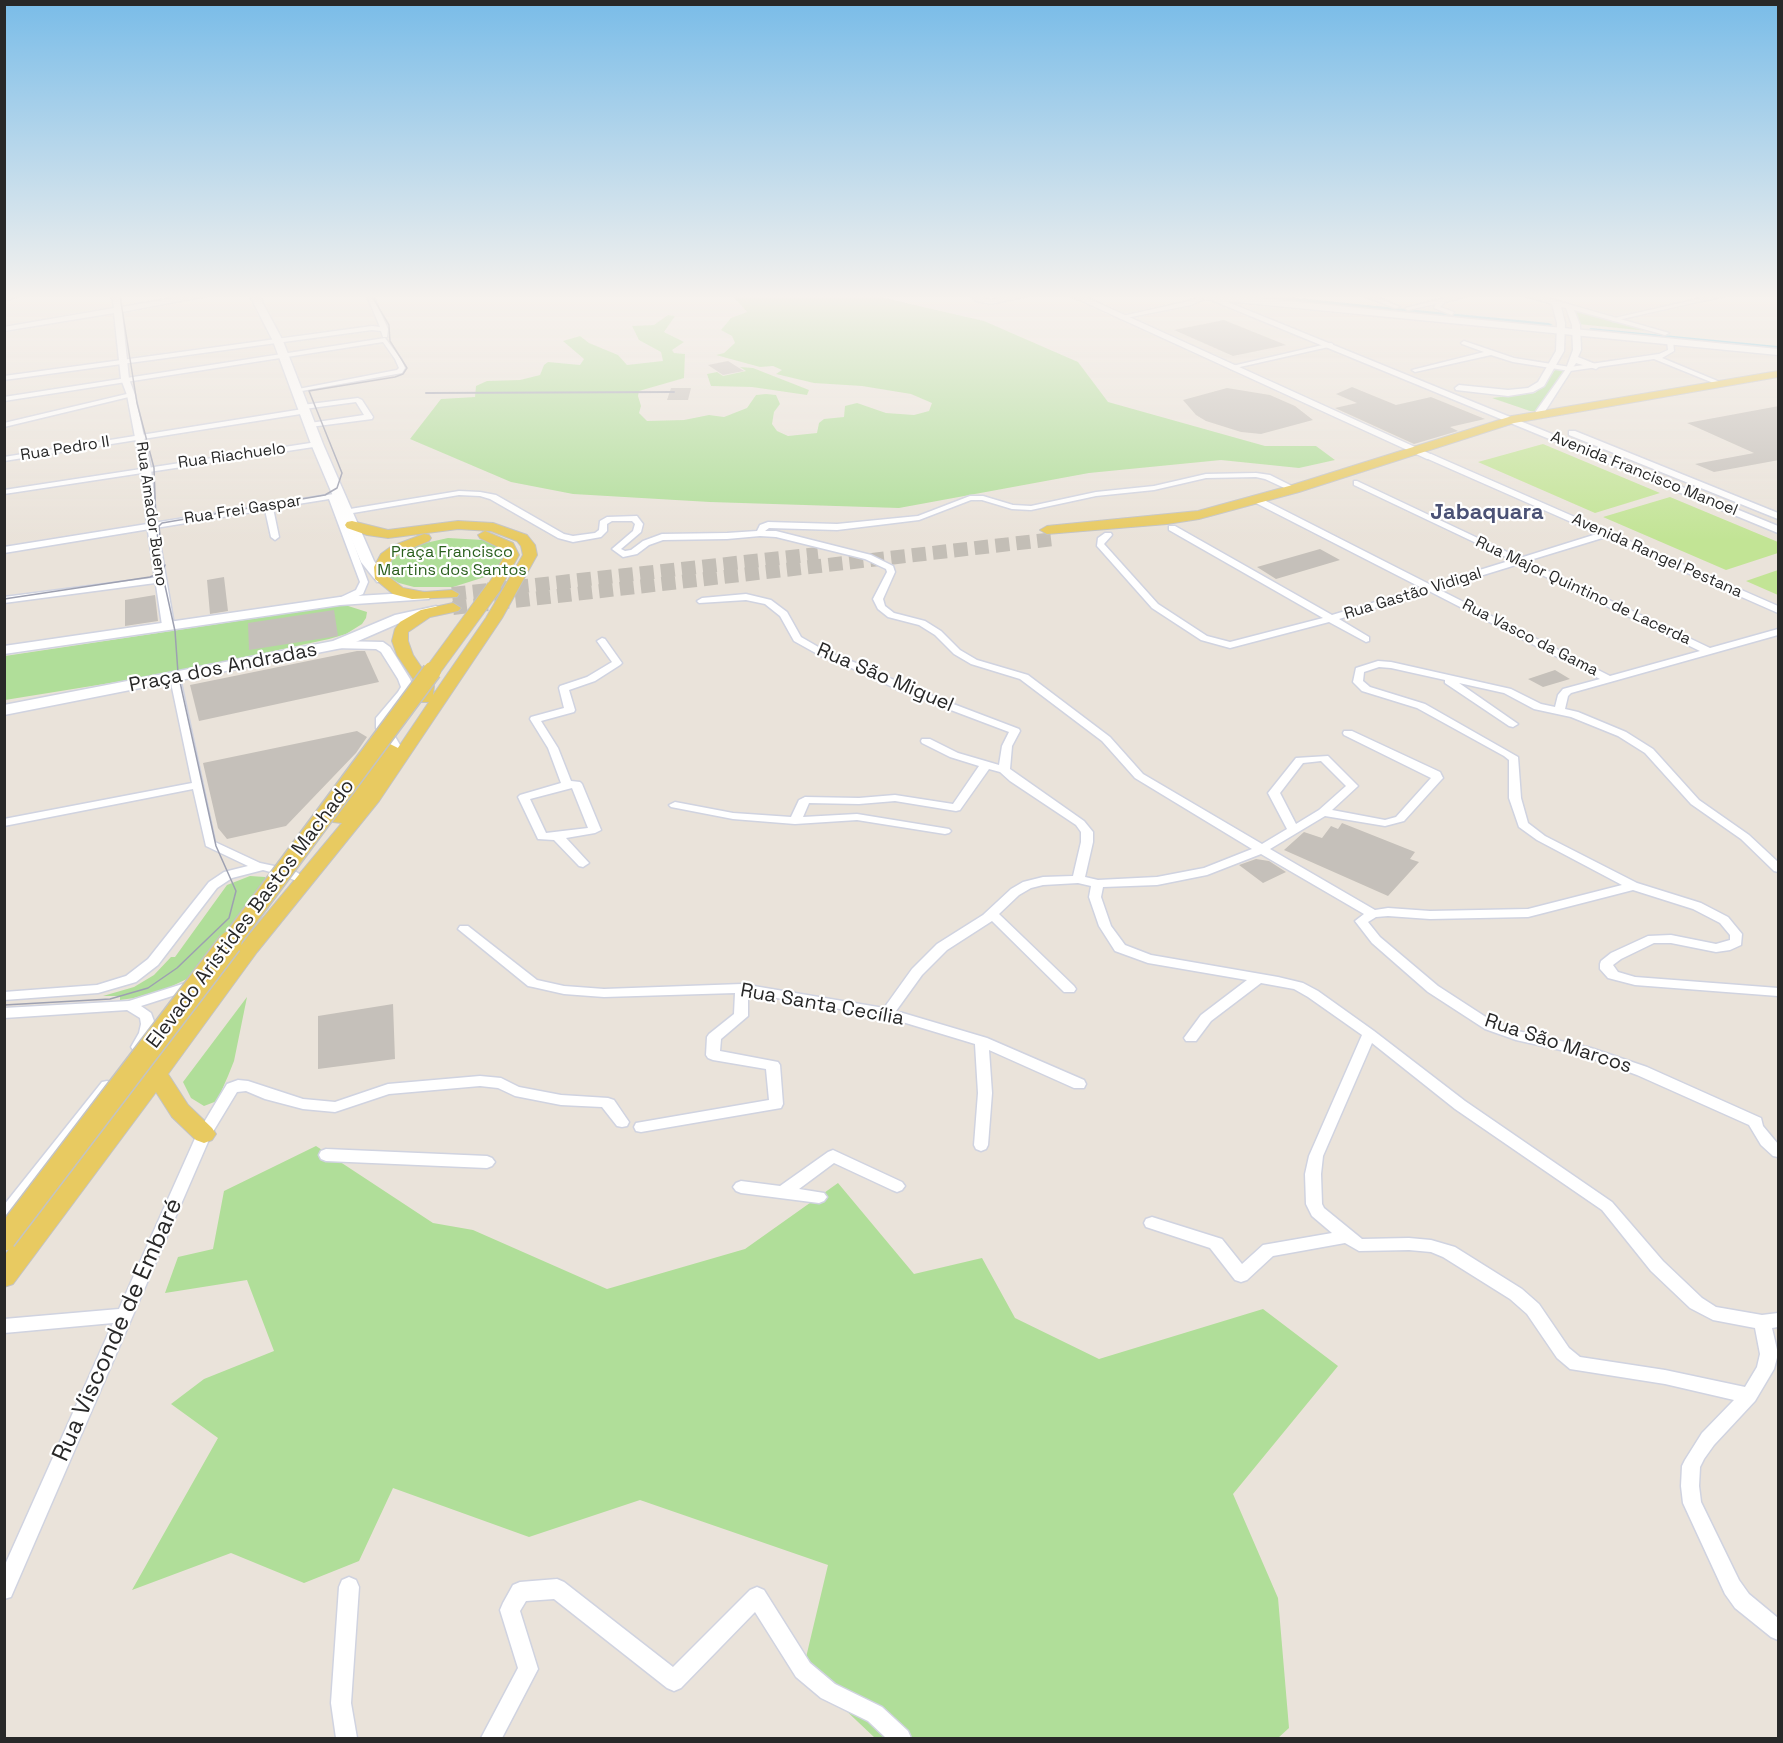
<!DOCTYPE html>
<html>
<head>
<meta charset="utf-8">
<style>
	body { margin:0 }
	#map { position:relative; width:1783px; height:1743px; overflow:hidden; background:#eae3da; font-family:"Space Grotesk",sans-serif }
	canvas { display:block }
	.frame { position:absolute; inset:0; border:6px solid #282828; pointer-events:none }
</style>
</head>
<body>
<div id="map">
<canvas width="1783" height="1743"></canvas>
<div class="frame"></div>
</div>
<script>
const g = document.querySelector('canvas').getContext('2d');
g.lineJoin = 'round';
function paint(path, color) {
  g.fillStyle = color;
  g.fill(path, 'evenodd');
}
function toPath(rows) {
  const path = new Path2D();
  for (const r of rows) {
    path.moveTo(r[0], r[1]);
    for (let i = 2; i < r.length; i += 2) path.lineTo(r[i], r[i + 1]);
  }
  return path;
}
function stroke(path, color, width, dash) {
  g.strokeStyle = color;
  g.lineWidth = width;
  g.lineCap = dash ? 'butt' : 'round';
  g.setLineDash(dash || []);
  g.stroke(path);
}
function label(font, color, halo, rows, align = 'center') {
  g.font = font + ' "Space Grotesk",sans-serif';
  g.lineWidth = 4.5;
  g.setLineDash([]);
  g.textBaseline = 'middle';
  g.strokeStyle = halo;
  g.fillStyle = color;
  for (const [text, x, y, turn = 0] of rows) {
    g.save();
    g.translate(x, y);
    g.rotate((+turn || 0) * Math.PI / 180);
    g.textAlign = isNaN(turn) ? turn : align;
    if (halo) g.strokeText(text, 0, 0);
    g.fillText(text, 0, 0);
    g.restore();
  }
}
const green = toPath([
	[733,296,876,296,984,321,1078,362,1108,402,1265,446,1316,446,1335,460,1299,468,1221,460,1089,473,899,508,710,502,573,494,511,482,410,439,441,399,475,397,476,386,487,381,520,380,540,375,544,365,548,362,580,365,584,359,563,341,580,336,589,343,618,355,627,365,663,361,661,352,639,340,632,326,654,325,668,315,675,316,664,332,684,342,672,350,674,353,685,354,684,378,639,391,638,396,641,406,639,413,647,421,684,420,709,415,724,417,747,408,756,395,766,394,776,395,780,404,774,412,772,424,777,431,788,436,817,433,819,423,824,419,844,417,845,406,857,403,886,413,914,415,929,411,932,403,911,394,862,386,814,383,776,374,782,370,773,366,760,367,716,355,724,353,735,343,732,336,721,330,731,318,747,312],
	[1572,309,1658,332,1578,324],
	[740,367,753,368,809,390,807,395,752,387,711,386,707,374,717,372,723,376,746,371],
	[1557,368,1565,371,1536,411,1530,411,1492,398,1535,393],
	[448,538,483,540,496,545,503,552,505,560,499,568,488,576,453,587,414,587,399,583,389,577,386,569,389,560,398,552,412,546],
	[345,605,367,612,366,618,362,624,346,634,329,639,172,673,5,700,5,656],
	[250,876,265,877,267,880,191,977,168,988,134,998,120,1000,120,996,103,996,134,987,154,975,171,957,175,957,227,885],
	[247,997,234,1061,228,1076,217,1101,204,1106,191,1098,183,1082],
	[316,1146,433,1223,473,1230,607,1289,745,1249,838,1183,914,1274,982,1258,1015,1318,1099,1359,1263,1309,1338,1366,1233,1494,1278,1598,1289,1728,1278,1738,875,1738,803,1670,828,1565,640,1500,529,1537,393,1488,359,1561,304,1583,231,1553,132,1590,218,1438,171,1404,204,1379,274,1351,247,1280,165,1293,178,1257,213,1249,224,1191]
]);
const pitch = toPath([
	[1543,444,1660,493,1595,513,1478,462],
	[1670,497,1778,542,1778,553,1726,570,1603,517],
	[1778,570,1778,595,1746,581]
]);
const canal = toPath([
	[1245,296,1276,296,1549,323,1553,325,1549,327,1245,296],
	[1591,328,1778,346,1778,350,1588,332,1587,330,1591,328]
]);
const building = toPath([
	[1224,320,1286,345,1233,356,1174,330],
	[728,361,744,371,723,375,708,365],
	[1352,387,1396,405,1431,397,1485,419,1450,427,1458,431,1414,444,1335,408,1357,403,1336,394],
	[671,388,691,388,688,400,667,400],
	[1227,388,1270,395,1295,406,1313,420,1261,434,1241,432,1206,421,1196,415,1183,400],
	[1779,406,1779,460,1714,472,1695,464,1754,453,1687,423],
	[1320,549,1340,560,1276,579,1257,567],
	[224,577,228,611,210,614,207,580],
	[155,595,158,621,125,626,125,600],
	[334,610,338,636,249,650,248,623],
	[357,651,365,651,379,682,199,721,190,685],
	[1555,670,1570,679,1543,687,1528,679],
	[357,731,367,737,356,753,286,826,227,839,218,828,203,763],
	[1342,823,1415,852,1410,859,1419,862,1388,896,1284,850,1304,832,1322,838,1331,826,1338,829],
	[1256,859,1269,861,1286,872,1263,883,1239,865],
	[393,1004,395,1059,318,1069,318,1016]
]);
const primaryTunnel = toPath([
	[452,594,818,554],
	[453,608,1054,539]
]);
const minor = toPath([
	[367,296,373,296,388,329,387,337,383,337,381,331,372,330,4,380,4,376,372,326,380,327,367,296],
	[971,296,991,300,1012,296,1026,296,991,304,976,301,971,296],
	[1194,296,1200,296,1202,300,1191,305,1121,319,1118,317,1189,301,1196,299,1194,296],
	[1364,296,1373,296,1400,307,1395,308,1364,296],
	[1454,296,1467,296,1445,302,1440,307,1454,312,1452,315,1434,308,1436,304,1408,310,1405,308,1454,296],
	[1711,296,1724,296,1613,321,1610,319,1711,296],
	[385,338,401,359,405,368,402,373,296,392,293,390,397,370,399,368,395,359,383,342,4,401,4,397,385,338],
	[1670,339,1673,341,1674,351,1662,358,1720,382,1720,384,1716,384,1654,359,1570,371,1513,362,1491,355,1415,372,1412,370,1484,352,1462,344,1461,343,1464,341,1514,358,1570,367,1659,354,1668,350,1667,341,1670,339],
	[1331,343,1333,344,1333,346,1231,369,1228,367,1331,343],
	[131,393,133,394,133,396,4,427,4,423,131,393],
	[358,398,362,400,373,417,372,419,310,427,306,425,310,423,364,415,356,402,304,409,308,411,307,413,4,461,4,457,303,409,298,407,302,405,358,398],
	[317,442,321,444,320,446,4,494,4,490,317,442],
	[1256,473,1270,475,1298,489,1291,491,1265,479,1256,477,1206,478,1154,490,1096,496,1031,510,1012,509,982,500,971,500,919,520,837,530,769,528,765,531,776,531,871,555,893,566,895,572,883,599,885,606,894,613,925,621,941,631,960,650,977,660,1028,675,1110,737,1143,774,1262,844,1287,829,1268,793,1296,758,1328,756,1358,786,1332,810,1385,820,1396,817,1431,778,1344,735,1343,733,1344,731,1352,731,1440,772,1443,778,1441,780,1404,821,1385,826,1325,816,1270,849,1375,910,1388,908,1430,911,1528,909,1622,885,1537,840,1519,827,1509,798,1509,760,1504,756,1417,708,1362,691,1353,682,1356,668,1378,661,1391,662,1511,689,1541,704,1555,707,1558,695,1563,689,1600,679,1429,591,1339,619,1369,637,1369,641,1366,642,1329,622,1230,648,1201,640,1152,608,1097,546,1098,538,1105,533,1111,533,1112,535,1104,544,1158,604,1207,636,1230,642,1323,618,1169,530,1169,526,1175,526,1332,615,1422,588,1254,502,1254,498,1260,498,1431,585,1512,560,1354,485,1354,481,1357,481,1520,558,1603,532,1609,532,1609,536,1527,561,1710,648,1778,629,1778,635,1571,693,1568,696,1565,709,1578,712,1626,732,1653,749,1699,800,1749,835,1778,862,1778,872,1774,871,1741,839,1691,804,1645,753,1618,736,1571,717,1534,709,1504,693,1459,683,1518,724,1513,727,1509,726,1445,683,1445,680,1391,668,1379,667,1364,672,1363,681,1370,687,1425,704,1518,757,1521,798,1528,823,1545,836,1637,883,1701,903,1728,917,1742,934,1741,945,1730,950,1716,952,1671,943,1654,943,1621,959,1613,965,1618,972,1635,977,1778,988,1778,996,1635,985,1608,978,1600,969,1600,964,1601,961,1611,953,1648,936,1671,935,1716,944,1730,940,1730,935,1720,923,1693,909,1633,890,1528,917,1430,919,1388,916,1376,917,1368,922,1380,937,1438,986,1495,1023,1518,1031,1591,1048,1647,1067,1761,1118,1763,1126,1778,1144,1778,1157,1773,1156,1761,1145,1749,1125,1637,1075,1583,1055,1516,1040,1485,1029,1428,992,1372,943,1355,921,1364,914,1261,854,1207,875,1157,885,1103,887,1101,897,1111,926,1125,945,1151,955,1278,977,1303,983,1318,991,1374,1031,1465,1101,1612,1202,1663,1261,1702,1298,1716,1307,1762,1315,1778,1313,1778,1327,1772,1328,1778,1354,1774,1369,1755,1401,1714,1445,1704,1459,1700,1467,1699,1486,1701,1502,1739,1580,1749,1594,1778,1618,1778,1640,1771,1637,1735,1608,1725,1594,1683,1503,1681,1486,1682,1466,1685,1460,1702,1433,1734,1400,1665,1384,1570,1369,1557,1358,1527,1314,1510,1299,1443,1257,1431,1252,1409,1250,1359,1251,1345,1243,1273,1256,1247,1280,1241,1282,1235,1280,1210,1248,1146,1227,1144,1223,1146,1219,1152,1217,1222,1239,1242,1264,1263,1245,1332,1233,1312,1216,1306,1204,1305,1174,1309,1156,1362,1035,1308,997,1294,989,1261,983,1211,1021,1196,1041,1186,1041,1184,1038,1201,1015,1247,980,1148,963,1115,951,1099,926,1089,897,1091,886,1078,883,1043,885,1031,888,1019,895,999,914,1074,986,1076,989,1074,992,1064,992,992,921,947,950,922,975,896,1011,987,1038,1084,1080,1086,1084,1084,1088,1074,1088,989,1050,992,1093,988,1145,986,1149,981,1151,976,1149,974,1145,978,1093,975,1044,886,1017,748,993,748,1016,721,1039,720,1051,778,1062,780,1065,783,1104,781,1108,641,1132,636,1131,634,1127,636,1123,769,1100,766,1069,713,1060,708,1058,706,1055,707,1037,709,1034,734,1014,735,993,604,997,564,994,533,987,528,986,458,929,460,926,468,926,537,980,564,986,604,989,742,984,884,1008,912,969,937,944,983,915,1011,889,1023,882,1043,877,1073,876,1081,842,1081,832,1076,825,1010,781,1000,772,989,769,960,810,956,811,895,801,859,804,809,803,803,817,857,814,949,829,951,831,949,833,945,834,857,820,795,824,733,819,671,807,669,805,675,802,733,813,791,817,799,800,805,797,859,798,895,795,953,804,979,766,950,757,922,743,921,741,922,739,930,739,958,753,999,765,1002,746,1009,732,898,690,864,673,821,656,794,641,780,616,765,604,746,600,699,603,697,601,702,598,746,594,771,600,787,612,801,637,827,652,872,669,906,686,1019,729,1020,731,1012,746,1010,769,1084,821,1093,832,1093,842,1085,877,1098,880,1157,877,1204,868,1252,849,1135,778,1102,741,1020,679,971,664,954,654,935,635,919,625,888,617,878,609,873,599,887,572,886,569,865,559,776,537,760,536,727,539,663,540,649,545,637,554,623,557,612,549,633,531,635,524,632,521,612,521,607,524,607,531,601,537,573,542,558,538,490,499,480,496,459,495,347,514,343,512,344,510,459,491,480,492,496,495,564,534,573,536,595,533,599,530,600,521,607,517,637,516,643,524,641,532,621,549,625,551,631,550,643,541,662,534,727,533,757,531,760,525,768,522,837,524,918,516,970,496,983,496,1013,505,1031,506,1096,492,1154,486,1206,474,1256,473],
	[1519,564,1700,651,1610,676,1438,589,1519,564],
	[1321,761,1346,786,1319,810,1296,824,1280,793,1303,763,1321,761],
	[1372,1043,1455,1109,1602,1210,1651,1271,1690,1308,1713,1320,1755,1328,1760,1354,1757,1367,1745,1387,1665,1370,1580,1357,1569,1348,1539,1304,1522,1289,1455,1247,1431,1240,1409,1238,1362,1239,1324,1208,1322,1204,1321,1174,1323,1156,1372,1043],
	[340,493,344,495,337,498,368,582,363,594,340,604,337,603,337,599,356,590,360,582,329,499,273,508,279,537,275,540,271,537,265,510,4,553,4,547,340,493],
	[160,577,163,578,163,582,4,603,4,597,160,577],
	[602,638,605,639,622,663,620,665,595,681,569,690,575,710,574,712,541,721,558,748,571,781,580,782,582,784,601,830,595,833,566,838,589,863,583,867,579,866,554,840,538,839,518,797,520,795,561,783,548,748,530,719,531,717,564,708,559,688,560,686,587,677,612,662,597,641,602,638],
	[572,788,588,828,546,833,530,799,572,788],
	[175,675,180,678,215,842,260,863,293,870,309,880,303,884,285,876,263,870,232,878,217,888,158,965,136,982,98,993,4,1000,4,992,97,985,126,976,148,959,209,882,224,872,248,866,206,846,193,789,4,826,4,819,192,783,170,678,175,675],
	[195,980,200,981,202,984,200,987,141,1006,151,1013,155,1024,153,1033,143,1050,138,1052,133,1050,131,1047,139,1033,141,1024,140,1018,127,1010,4,1018,4,1008,129,1001,195,980],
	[480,1076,501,1078,519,1087,561,1095,608,1098,614,1100,629,1122,627,1126,622,1127,617,1126,602,1107,561,1105,515,1096,498,1088,480,1086,389,1094,335,1112,303,1109,265,1099,246,1091,237,1092,211,1135,11,1597,4,1599,4,1567,113,1323,4,1333,4,1319,119,1309,197,1134,227,1084,238,1080,248,1081,303,1099,335,1102,388,1084,480,1076],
	[107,1081,112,1082,114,1086,112,1090,10,1221,4,1223,4,1205,102,1082,107,1081],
	[326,1149,487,1156,492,1158,495,1162,492,1166,487,1168,326,1161,321,1159,319,1155,321,1151,326,1149],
	[833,1150,902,1182,905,1186,902,1190,897,1192,892,1190,834,1163,799,1189,824,1193,827,1197,824,1201,819,1203,741,1193,736,1191,733,1187,736,1183,741,1181,780,1186,828,1152,833,1150],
	[349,1577,356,1580,359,1587,351,1703,357,1738,336,1738,331,1703,339,1587,342,1580,349,1577],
	[557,1579,564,1582,673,1667,750,1590,757,1587,764,1590,810,1663,835,1684,882,1707,908,1731,911,1738,886,1738,868,1721,821,1698,796,1677,755,1612,681,1688,674,1691,667,1688,554,1599,526,1601,520,1611,538,1669,502,1738,481,1738,518,1668,500,1610,503,1603,513,1585,520,1582,557,1579]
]);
const tertiary = toPath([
	[112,296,120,296,121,307,187,296,206,296,122,312,129,379,135,395,151,469,157,525,174,625,168,629,162,625,147,525,141,469,127,395,121,379,114,313,4,331,4,327,114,308,112,296],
	[1213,296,1778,526,1778,533,1204,297,1213,296],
	[1526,296,1540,296,1669,333,1665,335,1574,310,1580,325,1581,350,1578,357,1600,366,1596,369,1576,363,1542,416,1539,417,1534,414,1566,369,1573,350,1572,325,1566,308,1561,307,1565,323,1564,351,1544,386,1533,392,1508,396,1456,390,1455,388,1459,385,1508,390,1528,388,1538,382,1556,351,1557,323,1552,304,1526,296],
	[1569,431,1575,431,1778,513,1778,519,1569,435,1569,431],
	[1431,454,1778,606,1778,613,1428,459,1426,457,1431,454],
	[337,641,383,642,390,647,410,679,413,687,410,693,389,719,390,728,400,745,398,748,388,748,376,728,376,718,398,692,401,687,398,679,381,652,376,649,333,648,331,645,337,641]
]);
const secondary = toPath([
	[4,296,18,296,4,301,4,296],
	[250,296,259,296,283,341,323,444,374,561,389,579,387,582,377,582,361,562,311,444,273,341,250,296],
	[1071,296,1083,296,1437,457,1435,459,1427,459,1071,296],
	[1201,296,1236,296,1778,349,1778,355,1205,299,1201,296],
	[424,592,429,593,431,596,429,599,340,605,4,654,4,646,340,597,424,592],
	[436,606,443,610,441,613,404,621,342,648,4,715,4,705,333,641,395,615,436,606]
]);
const primary = toPath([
	[1778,371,1778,377,1514,423,1299,492,1199,519,1167,524,1047,534,1040,530,1047,526,1198,511,1289,486,1512,416,1778,371],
	[352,521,388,530,458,521,493,523,527,535,535,545,537,555,502,618,379,801,257,952,168,1074,188,1105,212,1128,216,1134,212,1140,204,1143,196,1140,172,1117,156,1092,13,1284,4,1287,4,1256,243,942,342,823,333,822,331,818,384,745,390,744,398,748,429,702,419,702,417,698,418,686,397,655,392,641,395,629,400,622,421,610,453,603,461,608,458,611,430,617,408,632,408,641,413,655,434,686,433,695,486,618,523,555,521,546,517,541,491,531,458,529,388,538,367,535,347,528,345,525,347,522,352,521],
	[485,531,513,543,519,555,501,587,494,591,487,587,505,555,502,549,480,538,478,535,485,531],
	[424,534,429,535,431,538,429,541,402,552,392,559,388,567,389,577,403,588,424,592,452,590,459,594,457,597,412,599,393,594,375,579,374,567,381,554,392,546,424,534]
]);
const tram = toPath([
	[4,297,9,296],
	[160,536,159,526,162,523,325,495,337,488,342,473,309,391,395,377,403,374,407,368,390,341,389,325,372,296],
	[4,599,150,577,162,572,165,565],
	[4,1005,110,999,148,988,177,968,229,918,236,891,216,846,178,673,175,631,162,572,156,524,154,468,137,403,120,296]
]);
const rail = toPath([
	[426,393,674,392]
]);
const primaryBridgeFar2 = toPath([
	[431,673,494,587]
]);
const primaryBridgeFar1 = toPath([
	[229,944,432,671]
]);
const primaryBridge = toPath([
	[4,1239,230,943]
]);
const farStreetnames = [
	["Rua Pedro II",65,449,-9],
	["Rua Riachuelo",232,456,-8],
	["Avenida Francisco Manoel",1644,474,22],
	["Rua Frei Gaspar",243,510,-9],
	["Rua Amador Bueno",151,514,82],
	["Avenida Rangel Pestana",1657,556,24],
	["Rua Major Quintino de Lacerda",1583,591,25],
	["Rua Gastão Vidigal",1413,594,-17],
	["Rua Vasco da Gama",1530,638,27]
];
const farParknames = [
	["Praça Francisco",452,553],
	["Martins dos Santos",452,571]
];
const streetNames = [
	["Praça dos Andradas",223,668,-11],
	["Rua São Miguel",885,678,23],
	["Elevado Aristides Bastos Machado",251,914,-53],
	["Rua Santa Cecília",822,1005,10],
	["Rua São Marcos",1558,1044,18]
];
const farDistrictnames = [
	["Jabaquara",1487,513]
];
const nearStreetnames = [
	["Rua Visconde de Embaré",118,1330,-66]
];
paint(green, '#b0de99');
paint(pitch, '#c2e495');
paint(canal, '#72c7e7');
paint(building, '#c5c0ba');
stroke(primaryTunnel, '#c3beb6', 14, [14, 7]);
stroke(minor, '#d0d3e0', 3);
stroke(tertiary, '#d0d3e0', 3);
stroke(secondary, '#d0d3e0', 3);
stroke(primary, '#c3c3c3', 2);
paint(minor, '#fff');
paint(tertiary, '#fff');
paint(secondary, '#fff');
paint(primary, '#e8ca61');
stroke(tram, '#9da0b1', 1.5);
stroke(rail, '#9da0b1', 2);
stroke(primaryBridgeFar2, '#c3c3c3', 16, []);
stroke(primaryBridgeFar1, '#c3c3c3', 21, []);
stroke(primaryBridge, '#c3c3c3', 26, []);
stroke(primaryBridgeFar2, '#e8ca61', 14);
stroke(primaryBridgeFar1, '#e8ca61', 18);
stroke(primaryBridge, '#e8ca61', 23);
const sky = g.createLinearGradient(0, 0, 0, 540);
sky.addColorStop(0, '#79bce8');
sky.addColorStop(0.55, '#f6f2ee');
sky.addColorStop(1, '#f6f2ee00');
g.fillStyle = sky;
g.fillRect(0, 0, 1783, 540);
label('16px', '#282828', '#fff', farStreetnames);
label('16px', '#2a5f1d', '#fff', farParknames);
label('20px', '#282828', '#fff', streetNames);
label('bold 22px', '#4b5275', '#fff', farDistrictnames);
label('24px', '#282828', '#fff', nearStreetnames);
</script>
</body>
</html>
